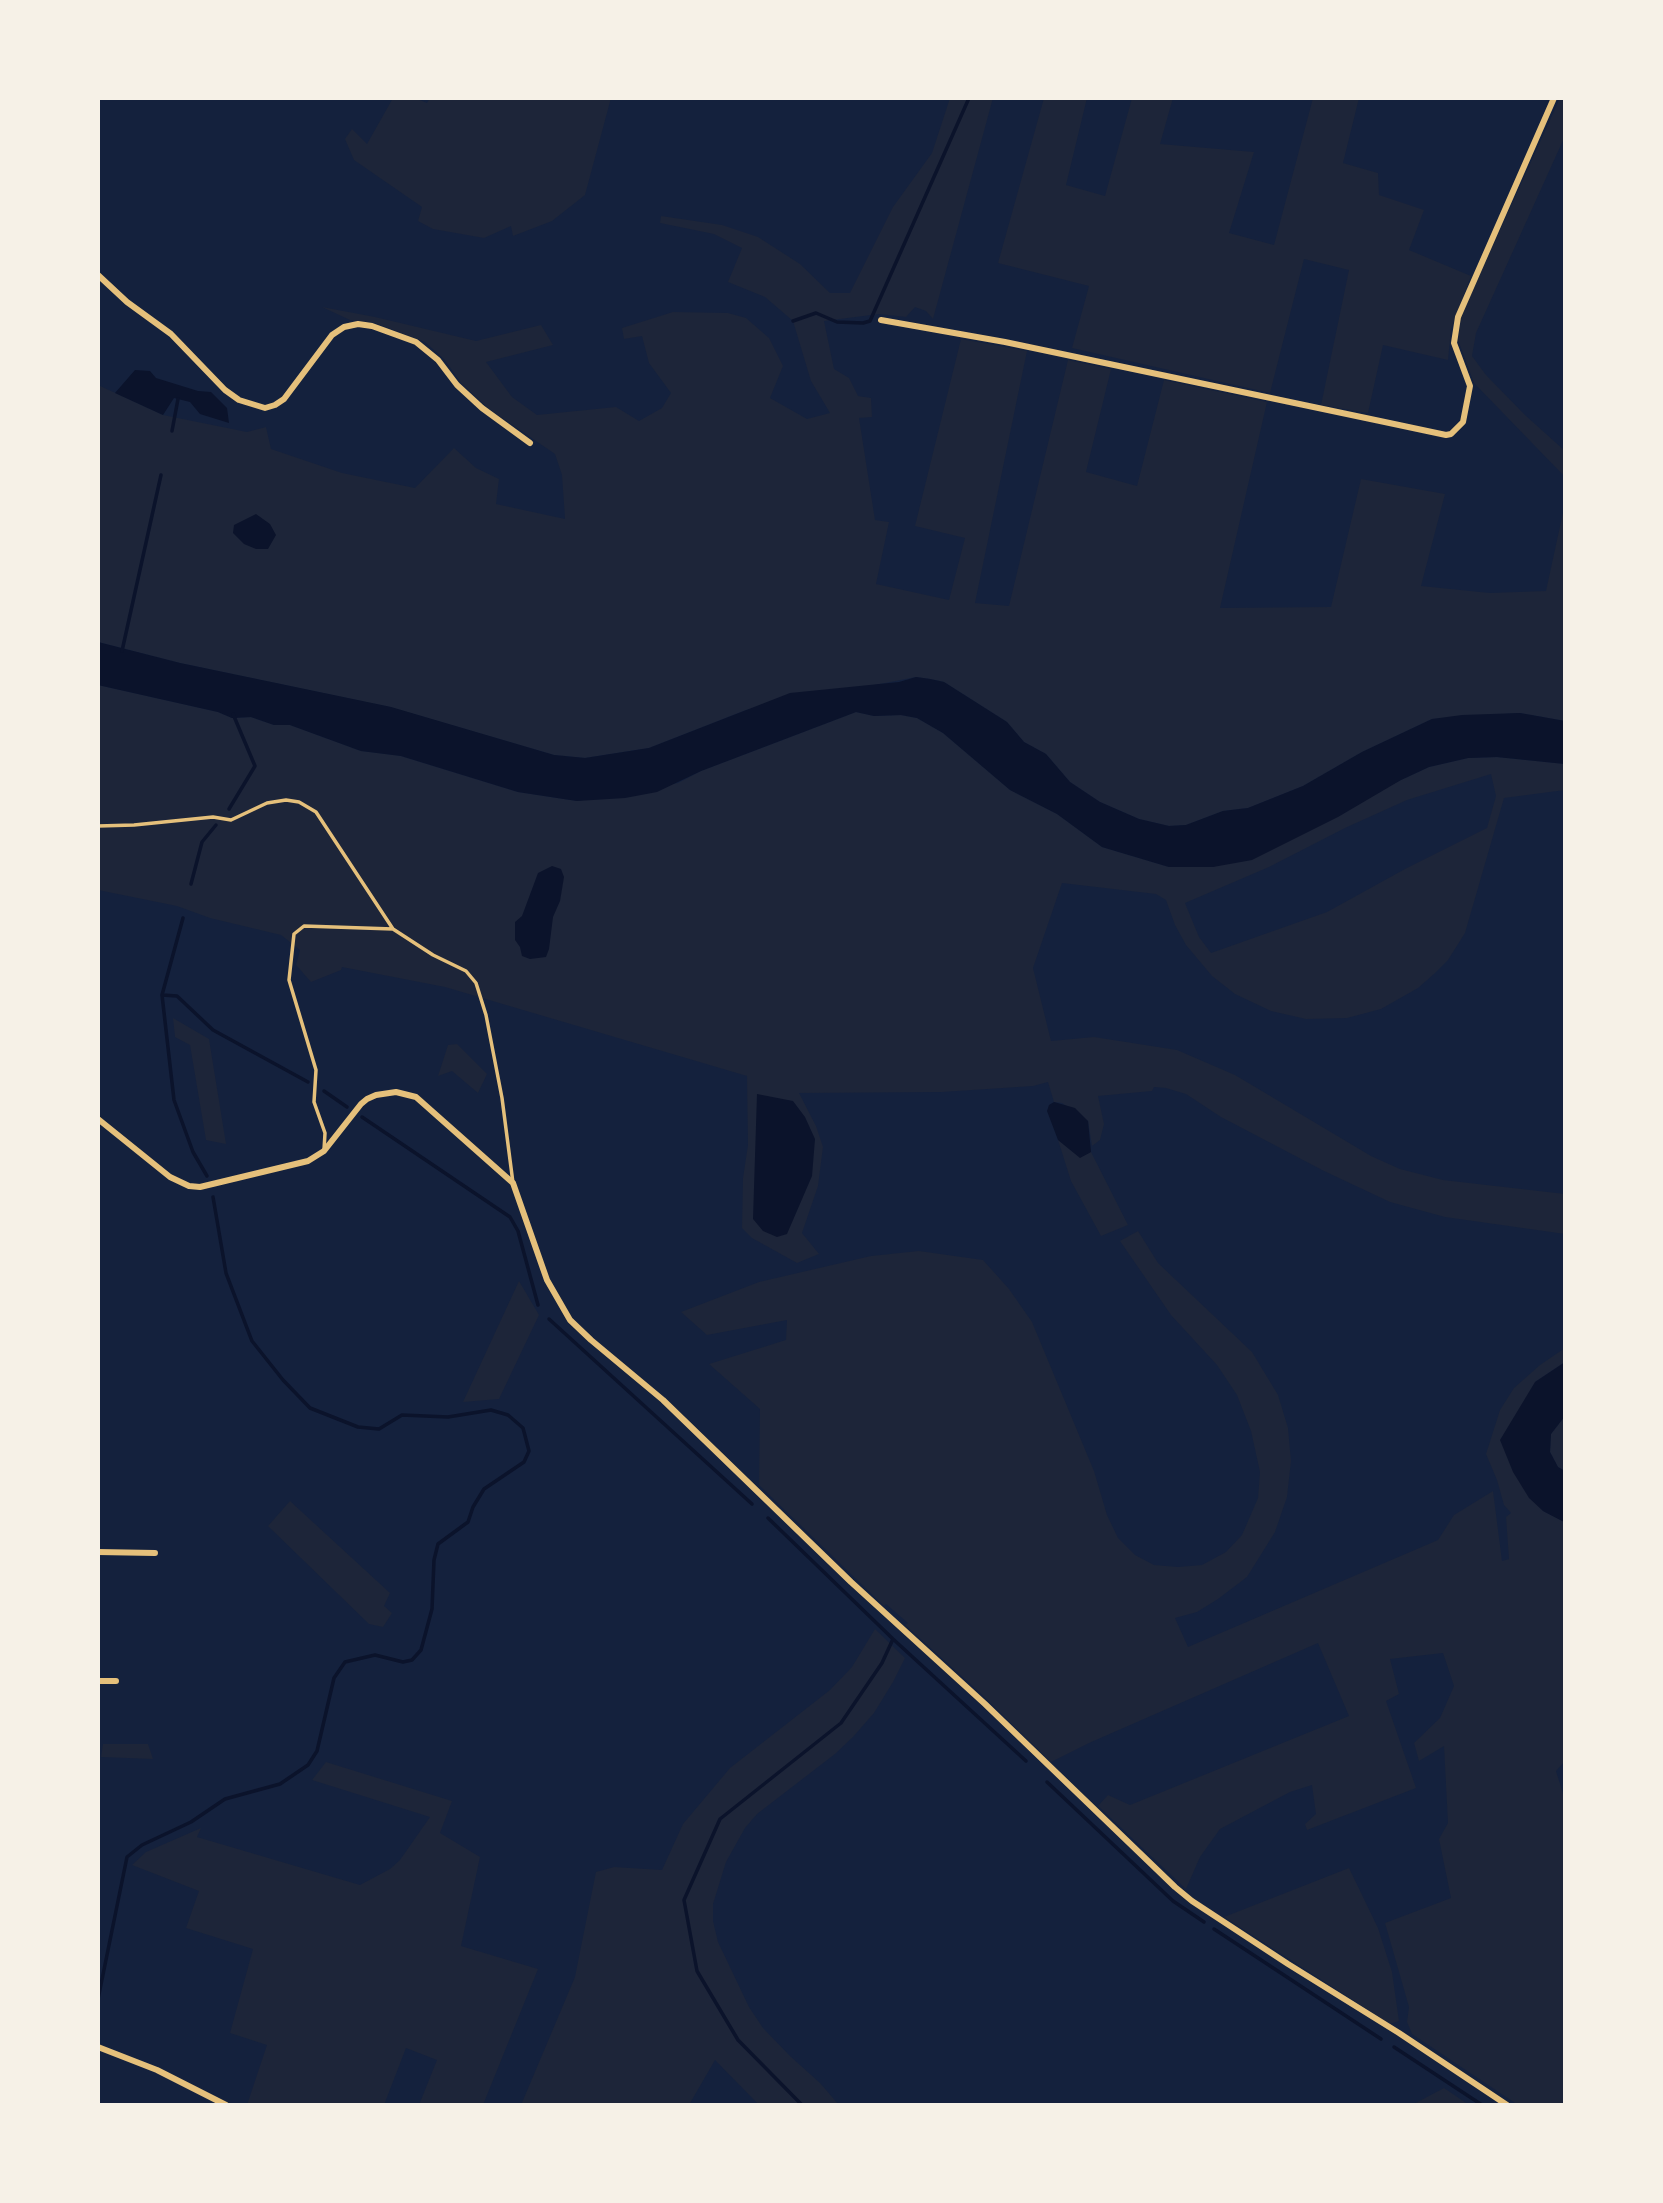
<!DOCTYPE html>
<html>
<head>
<meta charset="utf-8">
<style>
	body { margin:0 }
	#map { position:relative; width:1663px; height:2203px; overflow:hidden; background:#14213d; font-family:"Archivo Narrow",sans-serif }
	canvas { display:block }
	.frame { position:absolute; inset:0; border:100px solid #f6f1e7; pointer-events:none }
</style>
</head>
<body>
<div id="map">
<canvas width="1663" height="2203"></canvas>
<div class="frame"></div>
</div>
<script>
const g = document.querySelector('canvas').getContext('2d');
g.lineJoin = 'round';
function paint(path, color) {
  g.fillStyle = color;
  g.fill(path, 'evenodd');
}
function toPath(rows) {
  const path = new Path2D();
  for (const r of rows) {
    path.moveTo(r[0], r[1]);
    for (let i = 2; i < r.length; i += 2) path.lineTo(r[i], r[i + 1]);
  }
  return path;
}
function stroke(path, color, width, dash) {
  g.strokeStyle = color;
  g.lineWidth = width;
  g.lineCap = dash ? 'butt' : 'round';
  g.setLineDash(dash || []);
  g.stroke(path);
}
const green = toPath([
	[393,98,415,98,427,103,430,98,611,98,585,195,552,221,513,236,511,226,484,238,433,229,418,221,422,207,354,160,345,139,352,129,367,144],
	[950,98,993,98,933,319,926,311,915,307,906,317,879,314,824,321,834,369,849,378,858,396,871,398,872,417,859,418,875,520,889,522,876,584,949,600,965,538,915,526,961,339,1027,351,975,603,1009,606,1068,360,1111,369,1086,472,1137,486,1164,380,1267,402,1220,608,1331,607,1361,479,1445,494,1421,586,1490,593,1546,591,1565,503,1565,721,1520,713,1432,719,1362,752,1303,786,1248,808,1223,811,1186,825,1169,826,1139,819,1100,802,1070,782,1046,754,1024,742,1007,722,944,682,930,679,916,677,746,710,649,748,585,758,554,755,390,707,180,663,98,642,98,385,163,415,247,432,266,427,271,449,342,473,415,488,454,448,476,468,499,479,496,504,565,519,562,475,555,454,489,409,461,383,444,359,425,342,375,323,350,320,322,307,375,317,476,341,541,325,553,345,486,362,512,397,537,415,616,407,639,421,662,408,671,393,649,363,642,336,624,339,622,328,673,312,728,313,746,318,769,338,783,366,770,398,807,419,830,413,811,381,793,321,765,297,728,282,742,248,714,234,660,223,661,216,722,225,758,237,800,264,830,293,850,293,893,207,932,153],
	[1044,98,1087,98,1066,185,1105,196,1132,98,1173,98,1160,144,1254,152,1229,233,1274,245,1313,98,1359,98,1343,163,1378,173,1379,195,1424,210,1409,250,1471,276,1451,329,1448,360,1383,345,1368,413,1321,405,1349,270,1304,259,1270,393,1072,348,1089,286,998,263],
	[1560,98,1565,98,1565,136,1476,333,1472,356,1486,375,1525,415,1565,451,1565,477,1474,383,1458,340,1461,316],
	[98,685,218,712,232,718,251,717,274,725,290,725,361,751,401,756,518,792,577,801,678,783,701,771,856,712,874,716,901,715,917,718,943,733,1010,790,1057,814,1102,847,1169,867,1213,867,1429,767,1468,758,1497,757,1565,764,1565,790,1504,798,1465,933,1448,960,1434,974,1418,988,1381,1009,1347,1018,1306,1019,1271,1011,1235,994,1212,976,1186,945,1175,925,1166,900,1156,894,1062,883,1033,968,1051,1041,1094,1037,1177,1050,1235,1075,1371,1156,1400,1169,1443,1180,1565,1194,1565,1234,1445,1217,1390,1202,1324,1171,1221,1117,1186,1094,1166,1088,1154,1087,1152,1091,1098,1096,1104,1124,1100,1140,1092,1146,1088,1121,1062,1103,1054,1102,1048,1082,1033,1086,942,1092,799,1093,816,1126,823,1147,818,1186,802,1233,819,1254,797,1263,752,1238,742,1228,743,1178,748,1145,747,1076,445,987,342,967,341,970,311,982,296,965,300,950,281,935,210,918,177,906,98,890],
	[1491,774,1496,796,1487,828,1405,869,1327,912,1211,953,1199,937,1185,903,1269,867,1345,828,1407,800],
	[173,1018,209,1039,226,1144,206,1140,190,1045,175,1037],
	[457,1044,487,1074,478,1093,452,1071,438,1076,448,1045],
	[1058,1140,1080,1157,1091,1152,1128,1225,1101,1236,1071,1181],
	[1138,1231,1158,1263,1252,1352,1278,1395,1288,1428,1291,1461,1287,1497,1275,1532,1247,1577,1218,1599,1197,1612,1175,1618,1188,1647,1438,1540,1454,1515,1493,1491,1502,1561,1509,1559,1506,1517,1511,1513,1504,1505,1497,1480,1486,1454,1500,1410,1514,1388,1540,1365,1565,1348,1565,1362,1535,1382,1543,1511,1565,1522,1565,1761,1556,1771,1565,1800,1565,2105,1518,2105,1412,2034,1407,2022,1409,2007,1385,1923,1451,1898,1439,1839,1448,1823,1444,1746,1419,1761,1414,1743,1440,1718,1454,1686,1443,1653,1390,1659,1399,1694,1386,1701,1416,1788,1307,1830,1305,1824,1316,1814,1312,1785,1290,1792,1220,1829,1200,1857,1186,1889,1098,1806,1108,1795,1130,1805,1349,1716,1318,1643,1089,1743,1051,1762,976,1689,905,1625,908,1623,886,1604,884,1606,759,1485,760,1409,709,1364,786,1340,787,1320,707,1335,681,1312,759,1282,871,1256,919,1251,983,1260,1009,1289,1032,1322,1094,1471,1107,1515,1118,1538,1135,1555,1154,1565,1178,1567,1202,1565,1226,1552,1242,1535,1258,1498,1260,1472,1251,1431,1237,1395,1217,1365,1171,1315,1120,1241],
	[519,1281,539,1315,499,1399,463,1402],
	[1565,1416,1565,1471,1558,1467,1550,1452,1551,1434],
	[290,1501,390,1593,384,1606,392,1613,383,1627,369,1624,268,1526],
	[875,1629,905,1658,893,1682,874,1713,853,1737,835,1754,757,1814,745,1828,726,1862,713,1904,713,1921,718,1942,749,2007,763,2028,790,2056,820,2083,839,2105,759,2105,715,2060,689,2105,521,2105,575,1977,596,1872,614,1867,662,1870,683,1824,730,1768,830,1690,852,1667],
	[103,1744,148,1744,153,1759,101,1757],
	[326,1762,452,1801,440,1833,480,1857,461,1946,538,1969,483,2105,419,2105,437,2060,406,2048,384,2105,247,2105,267,2045,230,2033,253,1949,186,1928,199,1891,132,1865,146,1852,201,1828,197,1837,360,1885,390,1869,400,1860,430,1817,312,1780],
	[1349,1868,1378,1928,1392,1972,1399,2021,1390,2024,1224,1917],
	[1444,2088,1469,2105,1412,2105]
]);
const water = toPath([
	[135,370,150,371,156,378,198,391,211,392,227,408,229,423,200,414,190,402,174,398,163,415,115,393],
	[256,514,270,524,276,535,268,549,256,549,244,544,233,533,234,525],
	[98,642,180,663,391,707,554,755,585,758,649,748,790,693,899,682,916,677,930,679,944,682,1007,722,1024,742,1046,754,1070,782,1100,802,1139,819,1169,826,1186,825,1223,811,1248,808,1303,786,1362,752,1432,719,1462,715,1520,713,1565,721,1565,764,1497,757,1468,758,1429,767,1401,780,1338,817,1252,860,1213,867,1169,867,1102,847,1057,814,1010,790,943,733,917,718,901,715,874,716,856,712,701,771,657,792,625,798,577,801,518,792,401,756,361,751,290,725,274,725,251,717,232,718,218,712,98,685],
	[552,866,561,869,564,877,560,901,553,917,549,949,546,957,530,959,522,956,520,947,515,940,515,922,522,916,538,873],
	[757,1094,793,1101,805,1117,815,1139,812,1176,787,1234,777,1237,763,1231,753,1219],
	[1054,1102,1075,1108,1088,1121,1091,1152,1080,1158,1058,1140,1047,1111,1049,1105],
	[1565,1362,1565,1416,1551,1434,1550,1452,1558,1467,1565,1471,1564,1522,1543,1511,1529,1498,1513,1472,1500,1440,1535,1382]
]);
const stream = toPath([
	[793,321,816,313,837,322,863,323,870,321,969,98],
	[172,431,178,399],
	[122,651,161,475],
	[229,809,255,766,233,714],
	[191,884,202,842,216,825],
	[183,918,162,995,174,1100,193,1152,207,1176],
	[162,995,177,996,213,1030,308,1082],
	[324,1091,347,1107],
	[362,1117,510,1217,518,1231,538,1305],
	[549,1319,752,1504],
	[768,1518,893,1639,1026,1761],
	[1047,1782,1173,1901,1204,1922],
	[1214,1929,1381,2039],
	[98,1999,127,1857,142,1845,191,1822,225,1799,280,1784,308,1765,317,1751,334,1678,345,1662,375,1655,403,1662,412,1660,421,1650,432,1609,434,1560,438,1544,468,1522,473,1507,484,1489,524,1462,529,1451,523,1428,508,1415,491,1410,448,1417,402,1415,379,1429,358,1427,310,1408,283,1380,252,1341,226,1273,213,1197],
	[1394,2047,1482,2105],
	[802,2105,738,2040,697,1971,684,1900,720,1819,841,1723,882,1663,893,1639]
]);
const service = toPath([
	[98,826,134,825,213,817,231,820,267,803,286,800,299,802,316,812,393,929,433,955,466,971,476,983,486,1015,502,1098,513,1183],
	[324,1150,325,1133,314,1102,316,1070,289,980,294,934,304,926,393,929]
]);
const minor = toPath([
	[98,275,127,302,171,334,225,390,239,400,265,408,275,405,284,399,332,335,344,327,358,324,372,326,416,342,438,360,457,385,482,408,530,443],
	[881,320,1005,342,1380,421,1446,435,1451,434,1463,422,1470,386,1454,343,1458,317,1554,98],
	[98,1119,170,1177,189,1186,200,1187,308,1161,324,1151,361,1104,367,1099,376,1095,396,1092,416,1097,513,1183,547,1280,570,1320,591,1340,663,1400,851,1582,985,1704,1175,1887,1192,1901,1288,1964,1399,2033,1507,2105],
	[98,1552,155,1553],
	[98,1681,116,1681],
	[98,2047,157,2070,226,2105]
]);
paint(green, '#1d2539');
paint(water, '#0b132b');
stroke(stream, '#0b132b', 3.5);
stroke(service, '#e5c07b', 3.5);
stroke(minor, '#e5c07b', 6);
</script>
</body>
</html>
